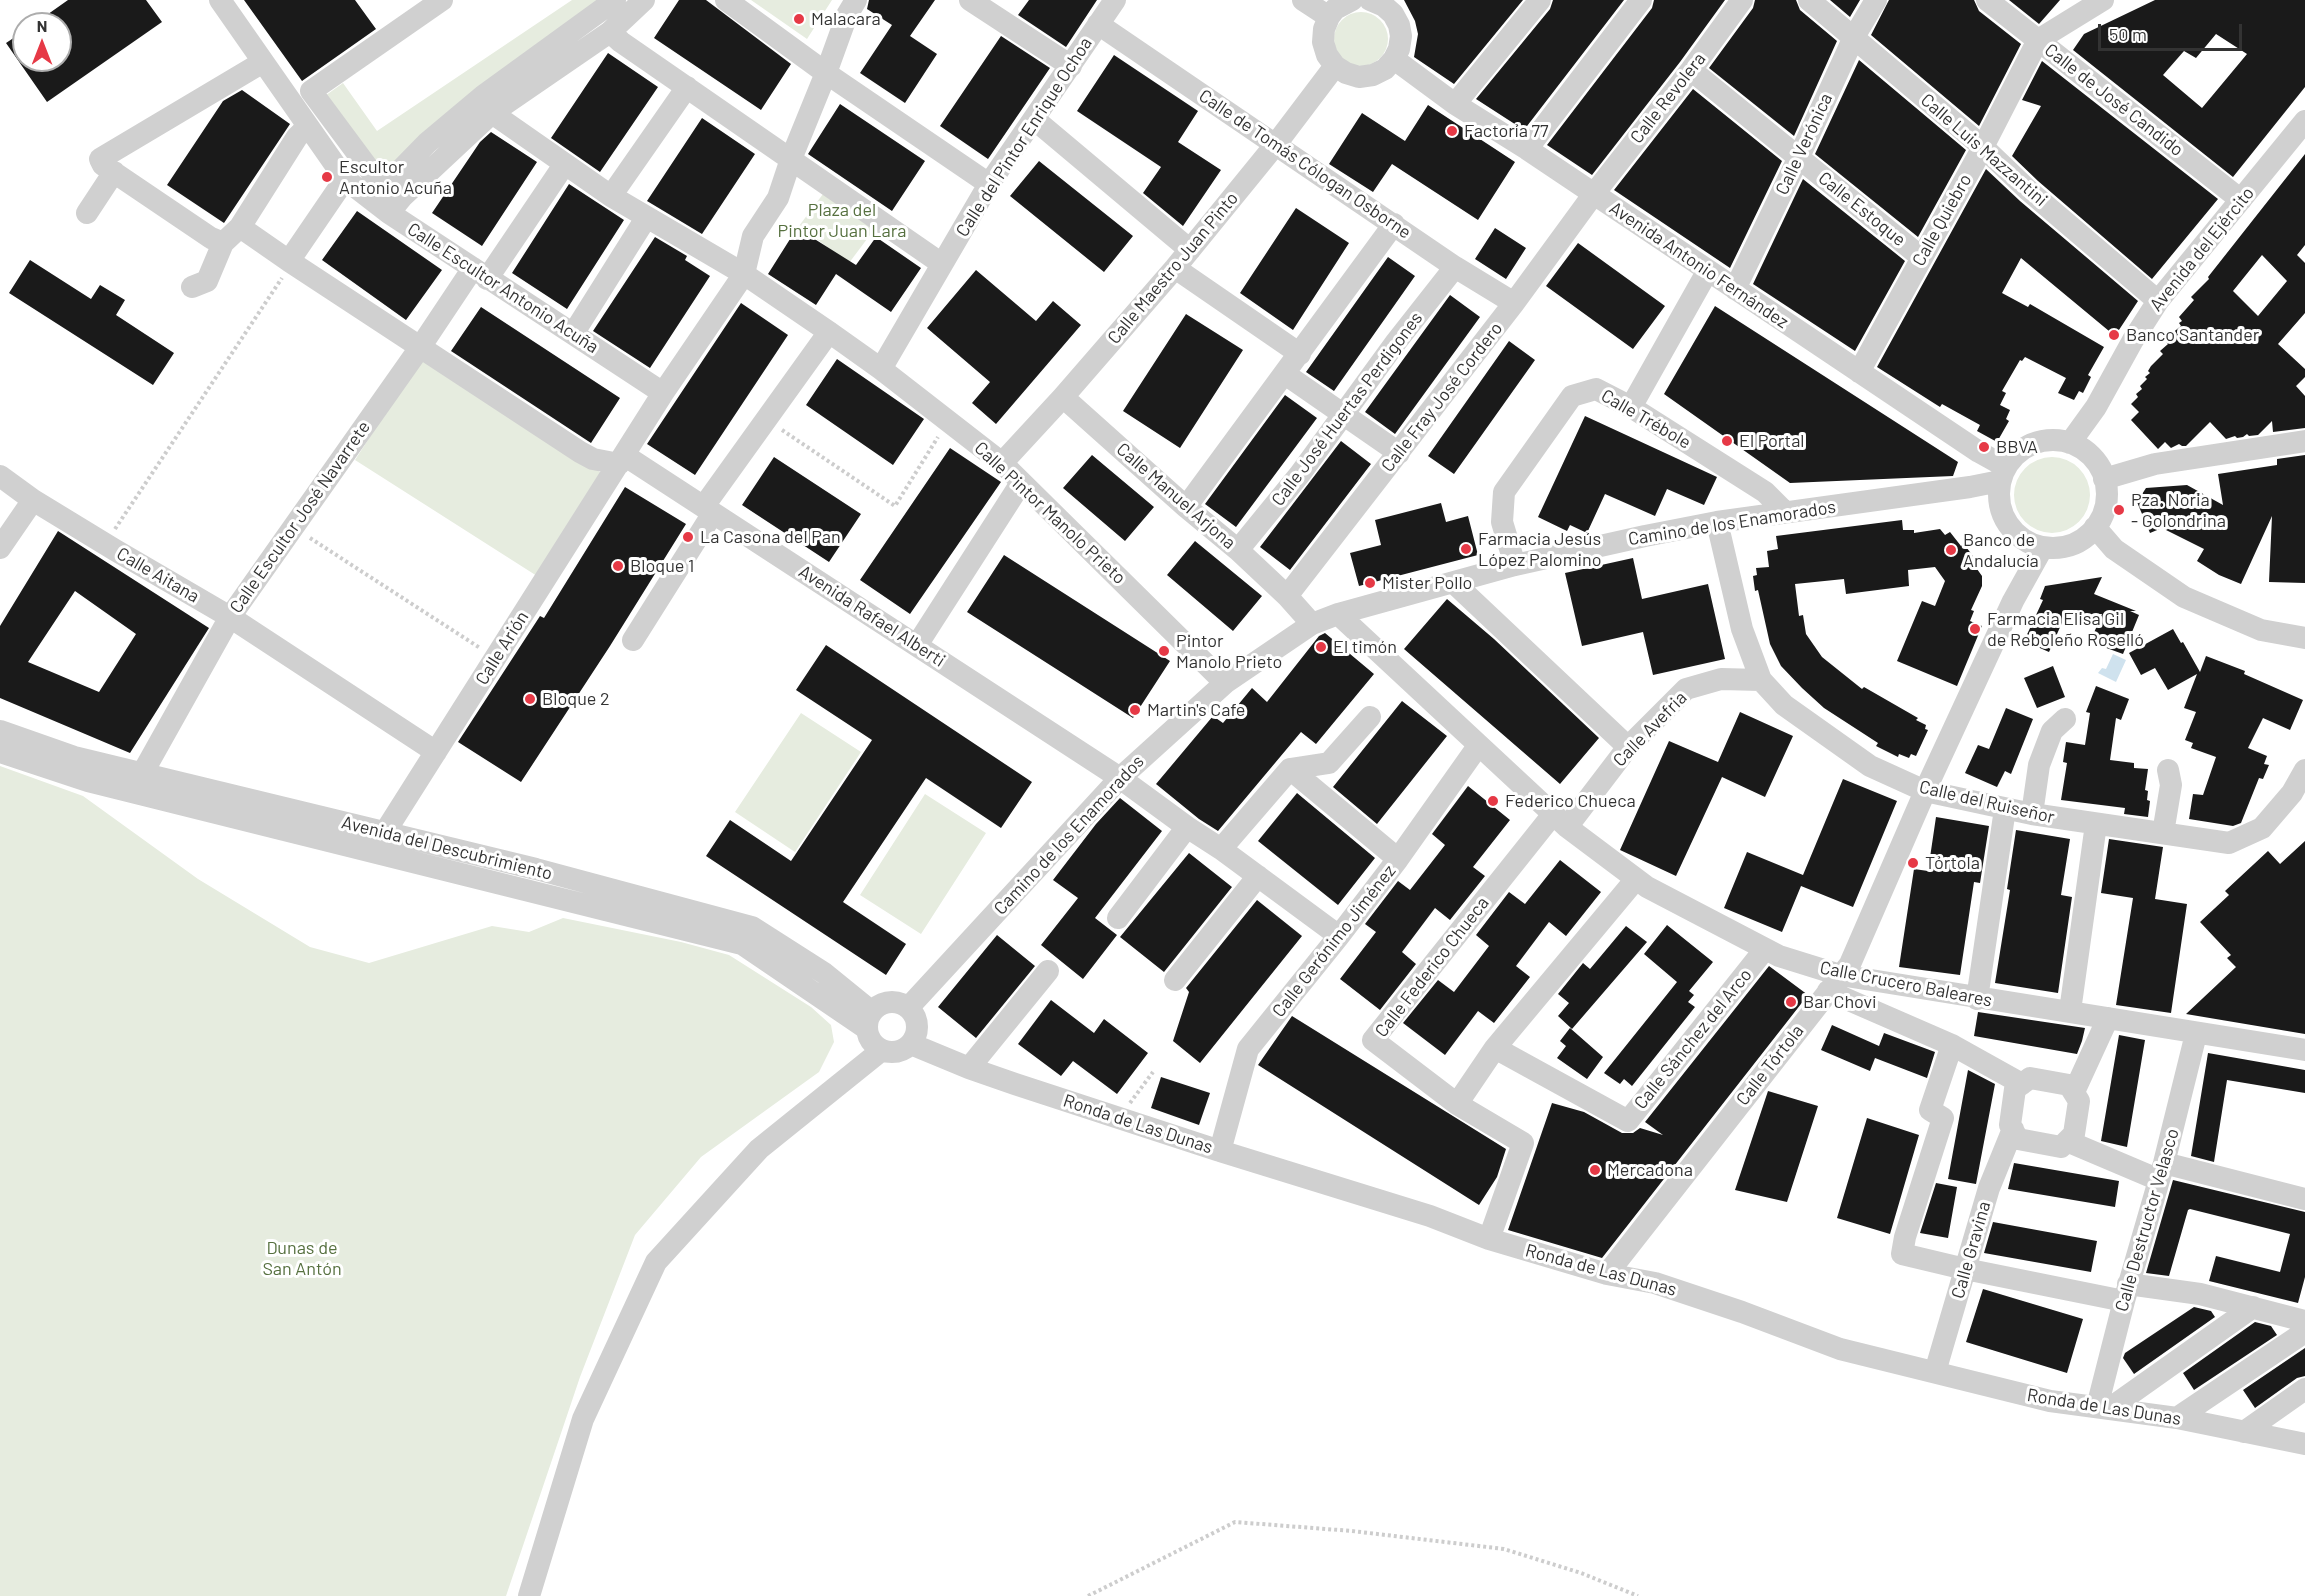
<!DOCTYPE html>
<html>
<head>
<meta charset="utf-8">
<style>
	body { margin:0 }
	#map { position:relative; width:2305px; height:1596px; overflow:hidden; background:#fff; font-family:Barlow,sans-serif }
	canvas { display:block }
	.north { position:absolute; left:12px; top:12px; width:60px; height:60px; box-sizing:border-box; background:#fff; border:2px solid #adadad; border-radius:50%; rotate:0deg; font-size:16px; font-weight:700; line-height:24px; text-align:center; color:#333 }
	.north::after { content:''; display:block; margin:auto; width:21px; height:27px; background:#e63946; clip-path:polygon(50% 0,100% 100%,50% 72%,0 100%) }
	.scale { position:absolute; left:2098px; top:24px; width:144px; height:27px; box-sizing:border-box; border:3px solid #333; border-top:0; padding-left:8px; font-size:18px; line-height:21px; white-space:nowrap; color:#333; -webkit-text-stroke:4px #fff; paint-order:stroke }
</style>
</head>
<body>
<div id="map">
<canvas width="2305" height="1596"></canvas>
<div class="north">N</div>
<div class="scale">50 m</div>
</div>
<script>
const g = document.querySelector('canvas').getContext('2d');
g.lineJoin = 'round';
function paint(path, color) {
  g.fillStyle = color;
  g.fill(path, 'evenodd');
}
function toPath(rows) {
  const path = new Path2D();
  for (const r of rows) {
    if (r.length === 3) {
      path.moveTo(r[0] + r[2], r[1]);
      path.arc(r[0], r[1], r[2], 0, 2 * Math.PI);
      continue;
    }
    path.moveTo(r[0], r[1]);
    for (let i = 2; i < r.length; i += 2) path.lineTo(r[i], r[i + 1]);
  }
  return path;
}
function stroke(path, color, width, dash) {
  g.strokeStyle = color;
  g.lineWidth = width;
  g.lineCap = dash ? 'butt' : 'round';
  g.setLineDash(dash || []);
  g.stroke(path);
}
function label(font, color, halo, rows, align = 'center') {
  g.font = font + ' Barlow,sans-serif';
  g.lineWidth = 6;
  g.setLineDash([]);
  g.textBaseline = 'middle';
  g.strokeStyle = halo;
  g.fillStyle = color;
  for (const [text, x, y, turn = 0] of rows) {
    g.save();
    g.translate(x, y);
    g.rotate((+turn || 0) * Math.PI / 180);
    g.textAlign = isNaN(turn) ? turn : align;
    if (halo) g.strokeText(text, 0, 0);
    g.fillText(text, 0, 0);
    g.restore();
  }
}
const green = toPath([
	[572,0,607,0,381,179,322,98,343,83,377,131],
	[751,0,832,0,807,39],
	[1361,39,27],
	[835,178,885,215,849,263,799,226],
	[421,358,603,474,537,576,355,460],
	[2052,495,38],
	[801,713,861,752,795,852,735,812],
	[0,766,83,796,198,879,310,947,369,963,492,926,529,932,563,918,681,942,729,955,811,1007,831,1025,834,1042,819,1072,701,1157,635,1235,580,1377,506,1596,0,1596],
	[925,794,986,833,921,934,860,895]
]);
const water = toPath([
	[2113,654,2126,660,2116,682,2098,673,2102,668,2106,669]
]);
const building = toPath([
	[68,0,146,0,162,22,47,102,6,43,24,31,24,60,60,60,60,24,34,24],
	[244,0,355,0,376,29,302,81],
	[679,0,706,0,791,64,761,110,654,38],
	[869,0,935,0,910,36,937,54,905,103,860,73,892,25,867,9],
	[1029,0,1097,0,1066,47,1018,15],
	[1404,0,1523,0,1454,84,1414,57,1418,34,1415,21],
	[1553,0,1624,0,1524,130,1476,99,1550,9],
	[1654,0,1725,0,1680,62,1592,175,1547,145,1652,8],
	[1755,0,1796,0,1800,10,1837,41,1794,136,1709,68,1753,8],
	[1830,0,1860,0,1850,17],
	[1889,0,1974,0,1979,11,2021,44,1979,126,1871,35],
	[2009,0,2060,0,2039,24],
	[2155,0,2305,0,2305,87,2233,177,2073,50,2084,34],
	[2216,34,2247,54,2202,108,2163,75,2184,51,2196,58],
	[1001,36,1050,68,988,159,940,126],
	[608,53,658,87,600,172,551,138],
	[1114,55,1198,111,1178,142,1221,170,1183,226,1143,193,1161,167,1077,111],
	[1859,60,1966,150,1918,237,1815,154],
	[2042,61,2218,199,2152,279,2038,181,2012,156,2041,106,2022,100],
	[1693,89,1782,161,1730,268,1614,190],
	[242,90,290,124,224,223,167,185,223,101],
	[840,104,925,161,892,211,808,154],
	[1428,105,1515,162,1478,220,1392,164,1373,192,1329,164,1362,113,1405,141],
	[702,118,755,154,702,234,647,201],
	[491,132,537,162,482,246,432,213,480,142],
	[2305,154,2305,245,2297,255,2305,263,2305,313,2278,344,2305,369,2305,377,2296,386,2305,396,2305,428,2273,432,2272,421,2258,435,2249,436,2247,434,2243,437,2237,438,2235,436,2226,439,2210,422,2186,446,2182,446,2179,444,2171,448,2165,442,2158,449,2131,420,2139,412,2131,404,2138,397,2136,394,2142,389,2140,386,2147,379,2145,377,2150,373,2148,371,2151,366,2163,354,2160,351,2168,344,2166,342,2173,337,2171,334,2181,326,2179,323,2182,321,2179,317,2194,300,2191,297,2209,279,2208,277],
	[2262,255,2287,281,2258,316,2233,291],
	[1039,161,1133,236,1104,272,1010,196],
	[1986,169,2020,201,2138,301,2115,336,2021,258,2002,293,2028,307,2030,304,2104,347,2088,375,2091,377,2083,393,2079,391,2074,400,2058,393,2066,378,2025,357,2022,361,2020,360,2002,391,2006,393,2000,405,2010,410,2006,419,2009,421,1997,442,1977,431,1980,425,1942,404,1940,407,1877,367],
	[1803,179,1905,261,1855,351,1753,284],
	[569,184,624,220,567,309,512,273],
	[1296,208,1349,243,1293,330,1240,293],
	[357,211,442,270,406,320,322,260],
	[797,228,856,265,876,237,921,268,891,312,836,274,816,305,768,274],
	[1495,228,1526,248,1506,279,1475,259],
	[655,237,687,256,685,260,710,276,650,368,593,331],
	[1578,243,1665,306,1633,349,1546,286],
	[1388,257,1415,276,1334,391,1306,372],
	[30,260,91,299,100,285,125,300,116,315,174,353,153,385,9,293],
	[976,270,1036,321,1053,301,1081,325,996,424,972,403,990,382,927,328],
	[1450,295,1480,317,1395,434,1365,412],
	[741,303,788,335,695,475,647,444],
	[1715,306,1958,462,1953,476,1790,483,1664,394],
	[481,307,620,398,591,443,451,351],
	[1186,314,1243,350,1180,448,1123,411],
	[1509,341,1535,360,1454,474,1428,456],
	[837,359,924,419,893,465,806,405],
	[1285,395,1317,418,1236,527,1205,504],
	[1585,416,1717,477,1704,505,1667,489,1655,516,1605,494,1587,533,1570,525,1567,531,1538,517],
	[1341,441,1371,464,1290,570,1260,547],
	[950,448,1001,482,910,614,860,580],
	[1092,455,1154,507,1125,541,1063,488],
	[2305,455,2305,583,2269,582,2272,516,2241,584,2219,575,2197,561,2204,549,2162,528,2150,533,2137,502,2146,488,2187,485,2223,505,2218,474,2277,465,2277,459],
	[774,457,861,514,829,562,742,505],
	[625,487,686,524,610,646,521,782,458,742,540,616,544,618],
	[1441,503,1446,522,1468,516,1478,555,1359,586,1350,553,1381,545,1375,520],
	[1902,520,1903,530,1914,530,1914,533,1940,529,1945,535,1950,532,1961,546,1964,544,1975,559,1972,562,1982,576,1982,586,1971,610,1974,611,1970,621,1982,626,1957,686,1897,661,1922,601,1935,606,1945,581,1935,567,1908,570,1909,586,1846,594,1844,579,1795,584,1799,616,1803,615,1806,634,1822,657,1862,689,1864,687,1918,718,1916,720,1926,725,1925,729,1928,730,1916,756,1911,754,1909,758,1899,754,1898,757,1876,746,1878,743,1824,708,1802,688,1781,666,1770,644,1758,590,1755,591,1753,576,1757,575,1756,568,1769,567,1767,551,1778,549,1776,536],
	[58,531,209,628,130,753,0,698,0,626],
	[75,591,136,634,99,692,28,662],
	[1195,541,1262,596,1233,631,1167,575],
	[1004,555,1170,661,1133,718,967,612],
	[1633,558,1642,599,1708,584,1725,659,1653,675,1643,632,1582,646,1565,573],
	[2102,577,2094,594,2136,611,2130,611,2139,615,2123,654,2090,642,2102,614,2065,616,2049,652,2024,641,2043,600,2040,599,2045,586],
	[1447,599,1494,639,1599,738,1560,784,1404,649],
	[2173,629,2181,643,2183,642,2200,672,2206,656,2245,671,2244,674,2303,700,2290,730,2263,718,2248,748,2267,756,2264,764,2269,765,2263,779,2259,778,2241,823,2233,826,2189,819,2193,794,2203,795,2216,757,2191,748,2193,743,2185,740,2196,712,2184,708,2197,674,2168,690,2155,668,2141,675,2129,653],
	[1325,633,1374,674,1316,744,1301,732,1218,831,1199,819,1156,784,1213,716,1223,723,1252,688,1267,702,1319,636],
	[826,645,1032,782,1001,828,926,778,843,902,906,944,886,975,706,856,730,820,791,861,872,740,796,690],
	[2053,666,2065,697,2037,708,2024,678],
	[2096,686,2129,699,2121,720,2116,718,2110,760,2134,763,2134,768,2148,769,2145,790,2148,791,2147,800,2150,801,2148,817,2124,814,2125,808,2061,800,2067,763,2063,762,2066,742,2085,745,2090,713,2086,712],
	[1402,701,1447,736,1377,824,1333,787],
	[2006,708,2033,719,2011,774,2005,771,1997,787,1965,773,1978,745,1989,749],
	[1740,712,1793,736,1765,797,1722,777,1676,876,1620,850,1669,741,1718,762],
	[1843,779,1897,801,1853,907,1801,886,1782,932,1724,908,1747,852,1803,875],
	[1468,786,1510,820,1473,867,1485,876,1450,920,1435,908,1402,952,1416,964,1380,1010,1340,979,1376,932,1365,924,1398,881,1410,890,1445,845,1432,834],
	[1297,793,1375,858,1338,905,1258,841],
	[1120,798,1162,831,1095,918,1117,935,1083,979,1041,945,1078,898,1053,880,1096,824],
	[1936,817,1989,826,1980,883,1974,882,1960,975,1899,967,1914,869,1928,871],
	[2016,830,2070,839,2061,895,2072,897,2058,993,1995,983,2010,890,2007,889],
	[2109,839,2163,847,2155,899,2187,904,2171,1013,2116,1005,2133,898,2101,893],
	[2305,841,2305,1034,2186,1014,2236,967,2227,958,2231,955,2200,922,2229,895,2225,891,2268,851,2280,864],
	[1189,853,1232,887,1164,972,1120,937],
	[1560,860,1601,892,1566,936,1549,922,1516,966,1530,977,1494,1023,1478,1011,1445,1055,1403,1023,1438,980,1454,992,1489,946,1476,935,1509,892,1525,904],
	[1257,900,1302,936,1200,1063,1173,1041,1189,992,1186,988],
	[1667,925,1713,962,1689,991,1694,995,1688,1002,1695,1007,1632,1086,1624,1079,1620,1084,1604,1073,1677,982,1644,954],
	[1626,926,1647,942,1572,1029,1558,1016,1569,1003,1558,994,1583,963,1590,969],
	[997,935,1035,966,976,1038,938,1007],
	[1769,966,1808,995,1602,1258,1508,1230,1552,1103,1584,1112,1622,1133,1633,1133,1640,1128,1663,1135,1645,1122],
	[1051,1000,1094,1033,1104,1019,1148,1053,1117,1094,1073,1061,1061,1076,1018,1044],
	[1978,1012,2085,1028,2082,1041,2077,1054,1974,1036],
	[1292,1016,1506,1149,1497,1177,1479,1205,1258,1065],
	[1832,1025,1879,1046,1884,1033,1935,1052,1927,1078,1875,1058,1870,1071,1821,1050],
	[1570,1028,1603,1057,1587,1079,1557,1058,1566,1046,1560,1041],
	[2119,1035,2145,1040,2127,1147,2101,1141],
	[2208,1053,2305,1070,2305,1093,2227,1080,2214,1162,2191,1156],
	[1968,1070,1995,1084,1976,1184,1948,1179],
	[1161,1077,1210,1093,1199,1125,1151,1108],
	[1768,1091,1818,1106,1787,1202,1735,1190],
	[1867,1118,1919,1135,1890,1234,1837,1218],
	[2014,1163,2119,1181,2115,1207,2008,1189],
	[2173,1180,2305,1212,2305,1277,2298,1303,2209,1281,2216,1256,2280,1272,2290,1234,2190,1209,2188,1210,2169,1276,2146,1273],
	[1936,1183,1957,1187,1948,1238,1920,1233],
	[1993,1222,2097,1241,2091,1272,1984,1253],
	[1983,1289,2083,1319,2067,1373,1966,1342],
	[2194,1307,2211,1311,2215,1317,2134,1374,2123,1358,2125,1353],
	[2255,1322,2271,1326,2277,1335,2194,1390,2183,1373],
	[2305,1348,2305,1376,2297,1378,2255,1408,2243,1390]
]);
const path = toPath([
	[782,430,895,506,938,437],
	[115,529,282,278],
	[310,538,480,648],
	[1130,1103,1153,1072],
	[1088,1596,1235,1522,1352,1531,1504,1549,1581,1573,1638,1596]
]);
const minor = toPath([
	[220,0,345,179,389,213,663,393],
	[442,0,311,91,383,188,427,143,483,96,615,0],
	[726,0,826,73,989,184],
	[970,0,1071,66],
	[1303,0,1329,17],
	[1352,0,1335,9,1329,17,1324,29,1323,42,1327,55,1335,66,1346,73,1359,77,1373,75,1385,69,1394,59,1399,49,1401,36,1399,25,1393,14,1384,6,1370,0],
	[1809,0,1983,147,2029,191,2158,301],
	[1987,0,2241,200],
	[1098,24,1455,267,1514,303],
	[610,32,621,42,942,264],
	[1394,59,1455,104,1527,149,1979,452,2006,467],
	[1691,70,1921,257],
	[1455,104,1540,0],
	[492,113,611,196,744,274,829,332,881,369,1002,463,1225,683],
	[1034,119,1190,250],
	[308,126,297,137,240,227,289,261,345,179],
	[1527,149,1641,0],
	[611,196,687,87],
	[87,213,114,172],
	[389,213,402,197,492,113,610,32,644,0],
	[240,227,223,243,211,238,103,165,100,159,263,62],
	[289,261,580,452,593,459,619,464],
	[1175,268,1300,354],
	[487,279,564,165],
	[192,287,207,281,223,243],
	[1735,289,1798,159,1854,37,1876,0],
	[573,334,646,218],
	[881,369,989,184,1115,0],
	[1859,372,1983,147,2038,40,2103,0],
	[1285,374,1399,453],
	[1063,397,1186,507,1238,550,1287,596,1312,624],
	[1631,407,1707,272],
	[2053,494,54],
	[2070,443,2096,407,2133,340,2158,301,2305,121],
	[624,455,1120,778,1187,827,1221,849,1339,936],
	[1002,463,1063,397,1175,268,1276,144,1335,66],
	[0,476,33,500,115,550,230,617,436,752],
	[2104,479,2155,464,2305,441],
	[704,506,829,332],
	[1186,507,1394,224],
	[1717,522,1742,629,1761,680,1784,705,1870,766,1925,791,2032,814,2229,843,2262,828,2292,793,2305,770],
	[2095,527,2114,549,2184,597,2261,630,2305,638],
	[0,548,33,500],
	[1238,550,1300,474,1396,342,1455,267],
	[1515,565,1502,522,1504,492,1572,396,1596,389,1631,407,1765,492,1785,512],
	[1454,583,1628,747],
	[1287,596,1514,303,1593,195,1691,70,1742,0],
	[1338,614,1567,827,1647,887,1779,956,1840,975,2305,1050],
	[633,640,713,513],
	[917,645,1021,483],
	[0,731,74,757,536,869,752,927,824,973,872,1012],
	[0,752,88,781,742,944,867,1029],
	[1290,769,1398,859],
	[142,774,230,617,421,346,473,268],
	[2032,814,2039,765,2052,731,2065,719],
	[1567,827,1628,747,1686,689,1721,679,1761,680],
	[385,832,663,393,744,274,753,236,778,198,791,159,826,73,847,15,856,0],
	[2163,833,2171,785,2168,770],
	[1221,849,1290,769,1329,763,1370,717],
	[1636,879,1495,1048,1628,1121,1765,949],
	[1118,918,1187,827],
	[1175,980,1258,876],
	[1828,991,1952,1045,2022,1084],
	[1977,999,2005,809],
	[892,1027,25],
	[908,1008,1120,778,1225,683,1312,624,1338,614,1515,565,1645,536,1717,522,1970,487,2000,481],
	[2070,1011,2096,824],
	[911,1044,969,1068,1015,1084,1220,1151,1430,1216,1489,1239,1607,1274,1655,1283,1742,1312,1840,1349,2050,1401,2177,1418,2305,1444],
	[1952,1045,1930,1110,1943,1118,1905,1237,1902,1254,1965,1269,2124,1301],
	[969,1068,1048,971],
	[2030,1078,2069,1085,2079,1101,2074,1134,2061,1147,2018,1139,2010,1125,2015,1089,2030,1078],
	[2074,1092,2108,1018],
	[1457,1104,1495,1048],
	[2067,1141,2159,1180],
	[1220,1151,1248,1049,1339,936,1398,859,1478,746],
	[2164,1163,2305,1199],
	[1489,1239,1523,1143,1457,1104,1373,1040,1554,813],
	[1607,1274,1850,964,1930,780,2013,601,2043,547],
	[2128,1284,2200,1294,2305,1321],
	[1935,1372,1989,1188,2013,1129],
	[2097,1407,2124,1301,2164,1163,2196,1034],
	[2109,1409,2253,1307],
	[2177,1418,2305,1332],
	[2244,1432,2305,1389],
	[529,1596,583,1419,656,1262,759,1149,882,1050]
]);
const markers = [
	[799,19,6,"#e63946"],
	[1452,131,6,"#e63946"],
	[327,177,6,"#e63946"],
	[2114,335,6,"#e63946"],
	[1727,441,6,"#e63946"],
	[1984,447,6,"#e63946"],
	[2119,510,6,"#e63946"],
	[688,537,6,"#e63946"],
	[1466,549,6,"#e63946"],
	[1951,550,6,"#e63946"],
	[618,566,6,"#e63946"],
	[1370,583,6,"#e63946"],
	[1975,629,6,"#e63946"],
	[1321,647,6,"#e63946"],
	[1164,651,6,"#e63946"],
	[530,699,6,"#e63946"],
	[1135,710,6,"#e63946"],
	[1493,801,6,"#e63946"],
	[1913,863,6,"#e63946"],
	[1791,1002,6,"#e63946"],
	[1595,1170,6,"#e63946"]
];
const poiNames = [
	["Malacara",811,19],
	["Factoría 77",1464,131],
	["Escultor",339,167],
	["Antonio Acuña",339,188],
	["Banco Santander",2126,335],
	["El Portal",1739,441],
	["BBVA",1996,447],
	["Pza. Noria",2131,500],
	["- Golondrina",2131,521],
	["La Casona del Pan",700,537],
	["Farmacia Jesús",1478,539],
	["López Palomino",1478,560],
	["Banco de",1963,540],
	["Andalucía",1963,561],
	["Bloque 1",630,566],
	["Mister Pollo",1382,583],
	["Farmacia Elisa Gil",1987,619],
	["de Reboleño Roselló",1987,640],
	["Pintor",1176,641],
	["Manolo Prieto",1176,662],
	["El timón",1333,647],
	["Bloque 2",542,699],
	["Martin's Cafe",1147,710],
	["Federico Chueca",1505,801],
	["Tórtola",1925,863],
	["Bar Chovi",1803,1002],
	["Mercadona",1607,1170]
];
const streetNames = [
	["Calle Revolera",1668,98,-52],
	["Calle de José Candido",2114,100,38],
	["Calle del Pintor Enrique Ochoa",1024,137,-57],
	["Calle Verónica",1804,144,-65],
	["Calle Luis Mazzantini",1984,150,41],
	["Calle de Tomás Cólogan Osborne",1305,164,34],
	["Calle Estoque",1862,209,39],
	["Calle Quiebro",1942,220,-61],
	["Avenida del Ejército",2202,249,-51],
	["Avenida Antonio Fernández",1699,265,34],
	["Calle Maestro Juan Pinto",1173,268,-50],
	["Calle Escultor Antonio Acuña",503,288,33],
	["Calle Fray José Cordero",1442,397,-52],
	["Calle José Huertas Perdigones",1347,409,-53],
	["Calle Trébole",1646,419,30],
	["Calle Manuel Arjona",1176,496,41],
	["Calle Pintor Manolo Prieto",1050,513,43],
	["Calle Escultor José Navarrete",300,517,-55],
	["Camino de los Enamorados",1732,523,-9],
	["Calle Aitana",158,575,30],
	["Avenida Rafael Alberti",872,616,33],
	["Calle Arión",502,648,-58],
	["Calle Avefria",1650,729,-46],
	["Calle del Ruiseñor",1987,802,13],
	["Camino de los Enamorados",1069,835,-47],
	["Avenida del Descubrimiento",447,848,14],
	["Calle Gerónimo Jiménez",1334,941,-52],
	["Calle Federico Chueca",1432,967,-52],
	["Calle Crucero Baleares",1906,984,11],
	["Calle Sánchez del Arco",1693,1039,-51],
	["Calle Tórtola",1770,1065,-52],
	["Ronda de Las Dunas",1138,1124,18],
	["Calle Destructor Velasco",2147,1220,-74],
	["Calle Gravina",1971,1250,-74],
	["Ronda de Las Dunas",1601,1270,15],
	["Ronda de Las Dunas",2104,1407,9]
];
const parkNames = [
	["Plaza del",842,210],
	["Pintor Juan Lara",842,231],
	["Dunas de",302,1248],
	["San Antón",302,1269]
];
paint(green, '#e6ecdf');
paint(water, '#cfe2ee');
paint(building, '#1a1a1a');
stroke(path, '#cdcdcd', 4, [3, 3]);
stroke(minor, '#d0d0d0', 22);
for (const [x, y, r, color] of markers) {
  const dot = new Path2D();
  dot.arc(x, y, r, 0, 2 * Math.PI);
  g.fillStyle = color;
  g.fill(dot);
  stroke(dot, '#fff', 2);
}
label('18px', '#333', '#fff', poiNames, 'left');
label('18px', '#333', '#fff', streetNames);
label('18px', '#56703f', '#fff', parkNames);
</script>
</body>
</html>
